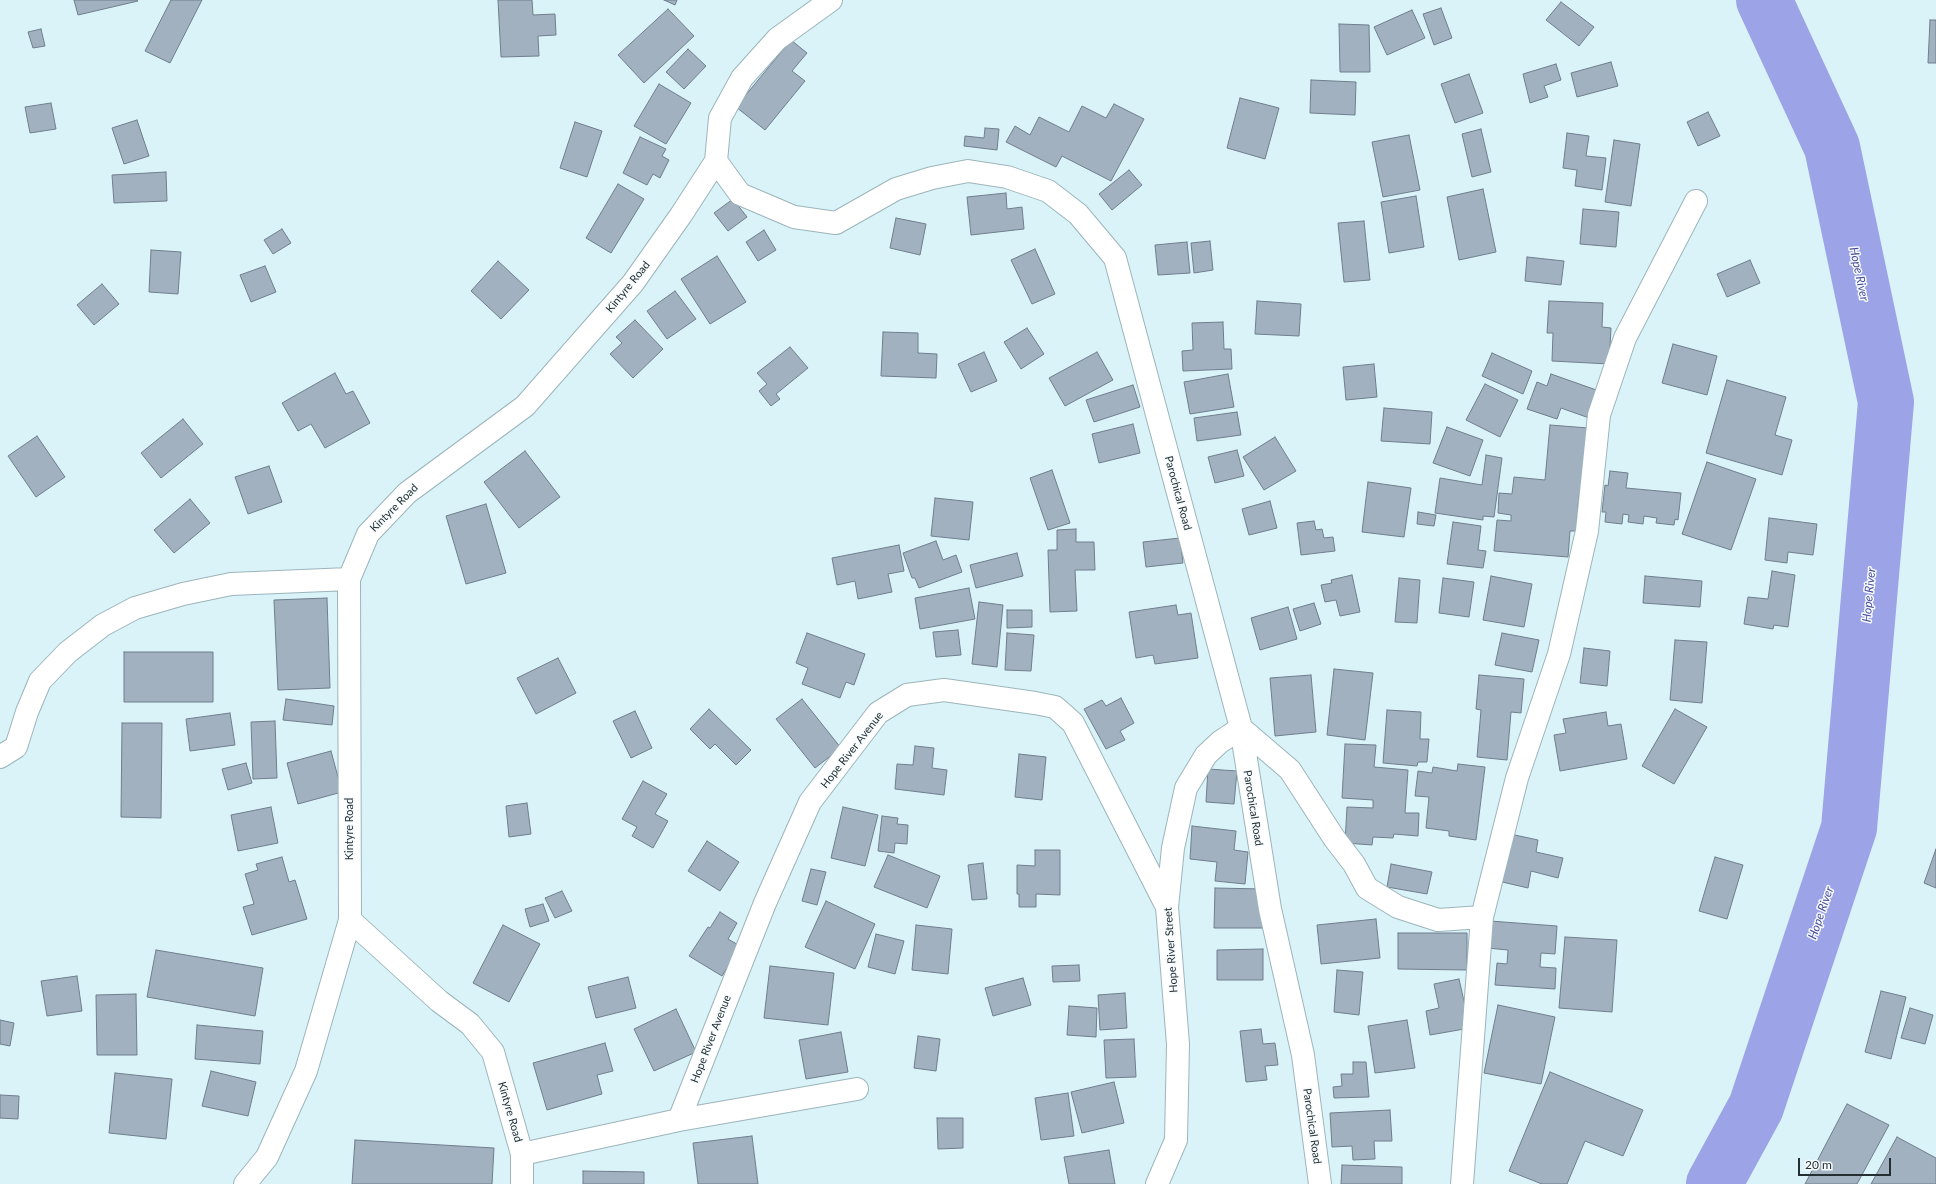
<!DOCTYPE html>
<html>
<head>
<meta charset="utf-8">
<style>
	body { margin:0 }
	#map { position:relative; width:1936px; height:1184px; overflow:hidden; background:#d9f3f9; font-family:Lato,sans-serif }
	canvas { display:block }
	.scale { position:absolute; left:1798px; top:1158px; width:93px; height:18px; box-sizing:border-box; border:2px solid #252f32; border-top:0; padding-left:5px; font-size:12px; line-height:14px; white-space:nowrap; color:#252f32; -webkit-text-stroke:3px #f6fbfd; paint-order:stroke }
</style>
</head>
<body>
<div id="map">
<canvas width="1936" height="1184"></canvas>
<div class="scale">20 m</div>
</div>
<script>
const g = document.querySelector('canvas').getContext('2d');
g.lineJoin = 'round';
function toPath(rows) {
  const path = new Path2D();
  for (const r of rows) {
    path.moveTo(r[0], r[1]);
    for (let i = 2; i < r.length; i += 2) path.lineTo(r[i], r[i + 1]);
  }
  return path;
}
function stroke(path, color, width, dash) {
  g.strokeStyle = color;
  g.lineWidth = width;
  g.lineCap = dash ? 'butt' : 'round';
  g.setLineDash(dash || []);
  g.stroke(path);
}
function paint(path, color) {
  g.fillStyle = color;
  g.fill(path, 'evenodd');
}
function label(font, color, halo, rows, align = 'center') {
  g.font = font + ' Lato,sans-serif';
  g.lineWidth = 3;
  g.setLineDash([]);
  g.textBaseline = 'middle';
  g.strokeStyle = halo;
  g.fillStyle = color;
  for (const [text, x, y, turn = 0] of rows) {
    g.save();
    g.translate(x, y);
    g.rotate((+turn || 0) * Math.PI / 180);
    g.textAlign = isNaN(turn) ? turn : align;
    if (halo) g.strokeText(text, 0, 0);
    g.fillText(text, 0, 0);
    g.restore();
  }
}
const river = toPath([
	[1714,1184,1756,1107,1849,828,1886,402,1832,147,1764,0]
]);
const building = toPath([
	[74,0,137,0,138,1,78,15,74,0],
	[171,0,202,0,170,63,145,51,171,0],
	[498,0,532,0,533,15,555,14,556,35,538,36,539,56,501,57,498,0],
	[664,0,677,0,675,5,664,0],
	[1561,2,1594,27,1579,46,1546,20,1561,2],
	[1441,8,1452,38,1434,45,1423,14,1441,8],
	[668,9,694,36,644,83,618,55,668,9],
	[1412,10,1425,38,1387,55,1374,27,1412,10],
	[1930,20,1936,20,1936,63,1928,63,1930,20],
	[1339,24,1369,25,1370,72,1340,72,1339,24],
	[41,29,45,46,33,48,28,32,41,29],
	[791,40,807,53,792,71,805,81,765,130,736,107,791,40],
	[688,49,706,66,684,89,666,72,688,49],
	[1611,62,1618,86,1577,97,1571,73,1611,62],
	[1556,64,1561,80,1544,86,1548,97,1530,103,1523,74,1556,64],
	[1469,74,1483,113,1455,123,1441,84,1469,74],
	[1311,80,1356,82,1355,115,1310,113,1311,80],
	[659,84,691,103,666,144,634,126,659,84],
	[1240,98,1279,108,1265,159,1227,148,1240,98],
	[51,103,56,129,30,133,25,107,51,103],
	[1114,104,1144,119,1111,181,1062,156,1056,167,1006,142,1015,126,1030,135,1039,117,1069,132,1082,106,1106,118,1114,104],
	[1708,112,1720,136,1698,146,1687,122,1708,112],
	[137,120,149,156,124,164,112,128,137,120],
	[575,122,602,131,587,177,560,168,575,122],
	[985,128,999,129,997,150,964,146,965,136,984,138,985,128],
	[1481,129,1491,172,1472,177,1462,134,1481,129],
	[1567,133,1589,136,1586,156,1606,158,1602,190,1575,186,1577,170,1563,168,1567,133],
	[1409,135,1420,190,1383,197,1372,142,1409,135],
	[640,137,666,149,662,156,669,160,660,178,653,174,647,185,623,173,640,137],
	[1614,140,1640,144,1631,206,1605,202,1614,140],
	[1129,170,1142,185,1112,210,1099,194,1129,170],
	[166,172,167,201,114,203,112,175,166,172],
	[618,184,644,199,611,253,586,238,618,184],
	[1483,189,1496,252,1459,260,1447,197,1483,189],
	[1006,193,1007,209,1022,207,1024,229,971,235,967,197,1006,193],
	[1416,196,1424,247,1389,253,1381,202,1416,196],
	[733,199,747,217,728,231,714,213,733,199],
	[1583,209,1619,212,1616,247,1580,244,1583,209],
	[896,218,926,224,920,255,890,248,896,218],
	[1364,221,1370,280,1344,282,1338,223,1364,221],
	[282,229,291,243,273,254,264,240,282,229],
	[764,230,776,250,758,261,746,242,764,230],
	[1210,241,1213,270,1194,273,1191,243,1210,241],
	[1187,242,1190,273,1158,275,1155,245,1187,242],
	[1035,249,1055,294,1032,304,1011,260,1035,249],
	[151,250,181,252,178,294,149,292,151,250],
	[717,256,746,302,710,324,681,279,717,256],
	[1527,257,1564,261,1561,285,1525,281,1527,257],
	[1750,260,1760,283,1727,297,1717,274,1750,260],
	[498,261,529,290,501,319,471,291,498,261],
	[265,266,276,292,251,302,240,275,265,266],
	[102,284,119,304,94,325,77,305,102,284],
	[675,291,696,319,667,339,647,311,675,291],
	[1257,301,1301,304,1299,336,1255,334,1257,301],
	[1549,301,1603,303,1602,327,1611,328,1609,364,1552,361,1553,333,1547,333,1549,301],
	[635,320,663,349,633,378,610,354,622,343,616,337,635,320],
	[1223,322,1224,349,1231,349,1232,369,1183,371,1182,351,1193,350,1192,323,1223,322],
	[1027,328,1044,354,1021,369,1004,342,1027,328],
	[883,332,918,333,918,353,937,354,936,378,881,376,883,332],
	[1673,344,1717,356,1707,395,1662,383,1673,344],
	[790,347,808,368,776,394,780,399,771,406,759,391,767,384,757,373,790,347],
	[984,352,997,381,971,392,958,364,984,352],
	[1097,352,1113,380,1065,406,1049,378,1097,352],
	[1492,353,1532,371,1523,394,1482,376,1492,353],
	[1374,364,1377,397,1346,400,1343,367,1374,364],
	[335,373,346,394,353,391,370,423,325,448,311,424,298,431,282,403,335,373],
	[1228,374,1234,407,1190,414,1184,382,1228,374],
	[1551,374,1602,392,1592,419,1561,408,1557,419,1527,409,1537,382,1547,386,1551,374],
	[1727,380,1786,397,1775,435,1792,440,1782,475,1706,453,1727,380],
	[1485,384,1518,400,1500,437,1466,420,1485,384],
	[1133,385,1140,407,1094,422,1086,400,1133,385],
	[1384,408,1432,412,1430,444,1381,441,1384,408],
	[1237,412,1241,435,1197,441,1194,418,1237,412],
	[183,419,203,444,161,478,141,453,183,419],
	[1133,424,1140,453,1099,463,1092,434,1133,424],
	[1550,425,1588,428,1582,495,1579,495,1576,531,1570,531,1568,557,1494,551,1497,520,1511,521,1511,515,1498,513,1499,493,1512,494,1514,477,1545,480,1550,425],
	[1447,427,1483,440,1470,476,1433,463,1447,427],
	[37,436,65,477,36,497,8,456,37,436],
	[1275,437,1296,471,1264,490,1243,457,1275,437],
	[1237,450,1244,476,1215,483,1208,457,1237,450],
	[525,451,560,497,519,528,484,482,525,451],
	[1486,455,1502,458,1494,517,1483,516,1483,520,1435,513,1440,478,1482,485,1486,455],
	[1707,462,1756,479,1731,550,1682,534,1707,462],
	[269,466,282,502,248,514,235,477,269,466],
	[1052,470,1070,523,1048,530,1030,478,1052,470],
	[1610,471,1628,473,1626,488,1681,493,1678,520,1675,519,1674,525,1656,523,1657,518,1644,516,1643,524,1628,522,1629,515,1623,514,1622,524,1605,522,1606,512,1602,512,1605,485,1608,486,1610,471],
	[1368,482,1411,488,1404,537,1362,532,1368,482],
	[935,498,973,502,969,540,931,536,935,498],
	[190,499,210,523,174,553,154,530,190,499],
	[1270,501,1277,528,1249,535,1242,509,1270,501],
	[486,504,506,573,466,584,446,516,486,504],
	[1418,512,1436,515,1434,526,1417,524,1418,512],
	[1769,518,1817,524,1813,555,1788,552,1787,563,1765,560,1769,518],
	[1314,521,1316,530,1322,529,1324,538,1333,537,1335,551,1301,555,1297,523,1314,521],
	[1453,522,1481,526,1478,550,1486,551,1483,568,1447,564,1453,522],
	[1076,529,1076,542,1094,542,1095,570,1075,570,1077,611,1050,612,1048,550,1057,550,1057,530,1076,529],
	[1180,538,1183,563,1146,567,1143,542,1180,538],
	[936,541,943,560,956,555,962,572,919,588,915,578,912,578,903,553,936,541],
	[899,545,904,571,888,574,892,592,858,599,855,581,837,585,832,558,899,545],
	[1017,553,1023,576,976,588,970,565,1017,553],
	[1772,571,1795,575,1788,627,1774,625,1773,629,1744,624,1748,597,1768,599,1772,571],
	[1352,575,1360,612,1340,616,1336,600,1325,602,1321,585,1332,583,1331,580,1352,575],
	[1491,576,1532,584,1524,627,1483,620,1491,576],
	[1645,576,1702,581,1700,607,1643,603,1645,576],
	[1399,578,1420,580,1417,623,1395,622,1399,578],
	[1443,578,1474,582,1469,617,1439,613,1443,578],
	[969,588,975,619,920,629,915,598,969,588],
	[327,598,330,688,278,690,274,600,327,598],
	[979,602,1003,605,997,667,972,664,979,602],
	[1314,603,1321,624,1300,631,1293,609,1314,603],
	[1176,605,1178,615,1191,613,1198,658,1155,664,1153,655,1136,658,1129,612,1176,605],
	[1288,607,1297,639,1260,650,1251,618,1288,607],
	[1007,610,1032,610,1032,627,1007,628,1007,610],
	[958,630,961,655,936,657,933,632,958,630],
	[807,633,865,654,854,685,846,682,840,698,802,684,808,668,796,663,807,633],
	[1007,633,1034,635,1031,671,1005,670,1007,633],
	[1502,633,1539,640,1532,672,1495,665,1502,633],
	[1675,640,1707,642,1702,703,1670,700,1675,640],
	[1584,648,1610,651,1607,686,1580,683,1584,648],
	[124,652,213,652,213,702,124,702,124,652],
	[558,658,576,693,536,714,517,678,558,658],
	[1334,669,1373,673,1365,740,1327,735,1334,669],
	[1311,675,1316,732,1275,736,1270,678,1311,675],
	[1479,675,1524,679,1521,713,1511,712,1507,760,1477,757,1481,710,1476,709,1479,675],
	[1121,698,1134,723,1120,731,1125,740,1106,749,1084,709,1102,700,1106,706,1121,698],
	[286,699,334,706,332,725,283,720,286,699],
	[802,699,841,748,815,768,776,719,802,699],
	[709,709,751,750,736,765,715,744,710,749,690,729,709,709],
	[1675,709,1707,727,1674,784,1642,766,1675,709],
	[1387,710,1421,712,1420,739,1429,739,1427,762,1418,762,1417,766,1383,763,1387,710],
	[635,711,652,748,631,758,613,721,635,711],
	[1606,712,1608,726,1621,724,1627,759,1560,771,1554,735,1566,733,1563,719,1606,712],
	[230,713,235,745,190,751,186,719,230,713],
	[275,721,277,778,253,779,251,722,275,721],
	[122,723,162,723,161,818,121,817,122,723],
	[1345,744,1376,745,1374,767,1408,770,1405,813,1419,813,1418,836,1394,834,1393,838,1373,837,1372,845,1345,843,1347,807,1373,808,1373,800,1342,798,1345,744],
	[915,746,934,748,932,768,947,770,944,795,895,789,897,764,913,765,915,746],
	[331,751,342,792,298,804,287,763,331,751],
	[1019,754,1046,757,1042,800,1015,797,1019,754],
	[246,763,252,783,228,790,222,769,246,763],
	[1458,764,1485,767,1476,840,1449,836,1449,831,1426,828,1429,797,1415,796,1418,771,1432,773,1433,767,1457,771,1458,764],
	[1208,769,1237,771,1234,804,1206,802,1208,769],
	[643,781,667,794,655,814,668,821,653,848,632,836,637,827,622,819,643,781],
	[527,803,531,834,509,837,506,806,527,803],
	[271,807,278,843,238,851,231,815,271,807],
	[843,807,878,815,865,866,831,858,843,807],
	[882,816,898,818,897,824,908,825,907,844,895,843,894,853,878,851,882,816],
	[1192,826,1236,831,1234,850,1248,852,1245,884,1215,881,1217,862,1190,859,1192,826],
	[1510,834,1538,840,1536,852,1563,858,1558,878,1531,871,1528,888,1498,881,1510,834],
	[707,841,739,862,720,891,688,871,707,841],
	[1936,849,1936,888,1924,883,1936,849],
	[1035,850,1060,850,1060,895,1036,894,1036,907,1019,907,1019,894,1017,894,1017,865,1035,866,1035,850],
	[888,855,940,876,927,908,874,887,888,855],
	[282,857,289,882,295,880,307,919,252,935,243,907,254,904,245,874,258,870,256,864,282,857],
	[1715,857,1743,865,1727,919,1699,911,1715,857],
	[983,863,987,899,972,900,968,865,983,863],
	[1391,864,1432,872,1427,894,1387,887,1391,864],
	[811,869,826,872,817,905,802,901,811,869],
	[1215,888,1263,889,1263,928,1214,928,1215,888],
	[562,891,572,911,555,918,545,898,562,891],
	[826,901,875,924,855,969,805,947,826,901],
	[543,904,549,921,530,927,525,909,543,904],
	[720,912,737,923,728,939,740,946,722,976,689,956,708,927,710,928,720,912],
	[1376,919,1380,958,1321,964,1317,925,1376,919],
	[1490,921,1557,926,1555,954,1541,953,1540,967,1556,968,1555,989,1495,985,1497,963,1507,964,1508,950,1487,948,1490,921],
	[503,925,540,944,509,1002,473,983,503,925],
	[916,925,952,929,948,974,912,970,916,925],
	[1398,933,1467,933,1467,970,1398,969,1398,933],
	[876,934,904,941,895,974,868,967,876,934],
	[1565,937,1617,940,1612,1012,1559,1008,1565,937],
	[1263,949,1263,980,1217,980,1217,950,1263,949],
	[156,950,263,968,255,1016,147,997,156,950],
	[1079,965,1080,981,1053,982,1052,966,1079,965],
	[770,966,834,973,828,1025,764,1018,770,966],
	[1337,970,1363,972,1359,1015,1334,1012,1337,970],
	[77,976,82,1011,47,1016,41,981,77,976],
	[628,977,636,1008,596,1018,588,987,628,977],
	[1023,978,1031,1005,993,1016,985,988,1023,978],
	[1459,979,1470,1028,1430,1035,1426,1011,1439,1008,1434,984,1459,979],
	[1881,991,1906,997,1891,1059,1865,1052,1881,991],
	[1125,993,1127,1028,1100,1030,1098,995,1125,993],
	[136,994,137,1055,97,1055,96,995,136,994],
	[1498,1005,1555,1017,1541,1084,1484,1073,1498,1005],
	[1069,1006,1097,1008,1096,1037,1067,1035,1069,1006],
	[1910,1008,1933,1015,1925,1044,1901,1038,1910,1008],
	[676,1009,696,1052,654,1071,634,1029,676,1009],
	[0,1020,14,1023,10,1046,0,1044,0,1020],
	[1407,1020,1415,1068,1375,1073,1368,1026,1407,1020],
	[197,1025,263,1031,260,1064,195,1059,197,1025],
	[1261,1029,1263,1044,1275,1043,1278,1065,1265,1066,1267,1080,1246,1082,1240,1031,1261,1029],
	[841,1032,848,1072,806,1079,799,1040,841,1032],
	[918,1036,940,1039,936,1071,914,1068,918,1036],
	[1134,1039,1136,1077,1106,1078,1104,1040,1134,1039],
	[605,1043,613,1071,597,1075,602,1094,547,1110,533,1063,605,1043],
	[1353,1062,1366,1062,1369,1097,1334,1098,1333,1087,1342,1086,1341,1074,1353,1074,1353,1062],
	[211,1071,256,1082,248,1116,202,1106,211,1071],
	[1550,1072,1643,1110,1623,1156,1585,1141,1567,1184,1542,1184,1509,1171,1550,1072],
	[115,1073,172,1079,166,1139,109,1133,115,1073],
	[1114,1082,1124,1123,1082,1133,1071,1092,1114,1082],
	[1068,1093,1074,1136,1041,1140,1035,1098,1068,1093],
	[0,1095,19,1096,18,1119,0,1118,0,1095],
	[1847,1104,1889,1125,1857,1184,1805,1184,1847,1104],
	[1390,1110,1392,1141,1374,1141,1375,1159,1353,1160,1352,1146,1332,1147,1330,1113,1390,1110],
	[937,1118,963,1118,963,1148,938,1149,937,1118],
	[752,1136,758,1184,698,1184,693,1143,752,1136],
	[1897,1137,1936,1158,1936,1184,1871,1184,1897,1137],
	[355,1140,494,1148,492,1184,352,1184,355,1140],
	[1109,1150,1115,1184,1069,1184,1064,1157,1109,1150],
	[1342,1165,1402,1167,1402,1184,1341,1184,1342,1165],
	[583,1171,644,1172,644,1184,583,1184,583,1171]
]);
const minor = toPath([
	[716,161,740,194,794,217,836,223,896,189,932,178,968,171,1007,177,1048,191,1078,214,1115,258,1241,728,1270,909,1303,1055,1320,1184],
	[0,757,16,747,27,712,40,681,68,652,103,625,135,608,183,594,231,584,349,579],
	[679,1120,765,903,810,802,878,713,907,695,944,690,1035,703,1055,707,1073,723,1167,907],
	[522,1154,679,1120,857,1089],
	[245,1184,267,1157,306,1071,350,920],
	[522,1184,522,1154,493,1052,470,1024,439,1001,350,920,349,579,368,534,407,493,525,406,633,283,681,215,716,161,720,118,742,78,777,39,831,0],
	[1157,1184,1176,1140,1178,1044,1167,907,1173,848,1186,788,1206,755,1220,742,1241,728,1290,770,1334,838,1354,864,1367,888,1398,907,1438,920,1482,917],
	[1462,1184,1482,917,1517,778,1559,654,1587,531,1599,415,1625,338,1696,201]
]);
const streetNames = [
	["Kintyre Road",628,287,-51],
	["Parochical Road",1178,493,75],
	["Kintyre Road",394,508,-45],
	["Hope River Avenue",852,750,-52],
	["Parochical Road",1253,808,81],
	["Kintyre Road",349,829,-90],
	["Hope River Street",1171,950,-94],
	["Hope River Avenue",711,1039,-69],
	["Kintyre Road",510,1112,74],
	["Parochical Road",1312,1126,82]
];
const waterNames = [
	["Hope River",1859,274,78],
	["Hope River",1869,595,-85],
	["Hope River",1821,913,-71]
];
stroke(river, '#9ca3e7', 56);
paint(building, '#a1b1c0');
stroke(building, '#6f7e8c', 1);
stroke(minor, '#9cb5bb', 24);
stroke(minor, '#fff', 22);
label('11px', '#252f32', '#f6fbfd', streetNames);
label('italic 12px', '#494c9d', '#f6fbfd', waterNames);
</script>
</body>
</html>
